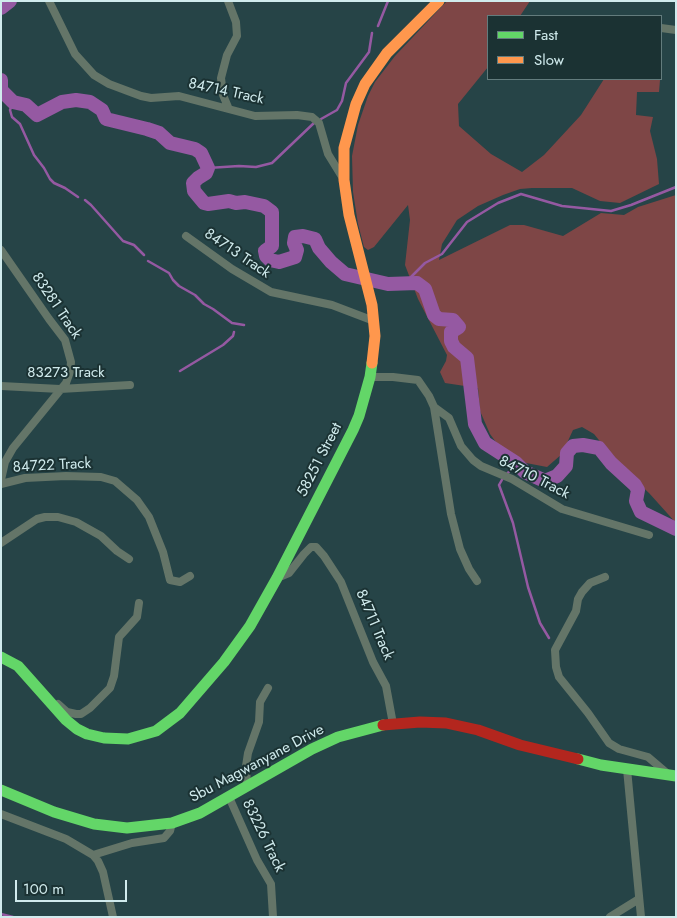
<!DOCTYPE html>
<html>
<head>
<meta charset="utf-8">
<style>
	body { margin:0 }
	#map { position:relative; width:677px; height:918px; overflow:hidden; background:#264447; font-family:Jost,sans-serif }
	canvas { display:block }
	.frame { position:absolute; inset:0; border:2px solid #d0ebed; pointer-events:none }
	.legend { position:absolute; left:487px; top:15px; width:175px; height:65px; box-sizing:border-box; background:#1b3233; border:1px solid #637c7d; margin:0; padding:6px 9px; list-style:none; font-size:15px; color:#d0ebed }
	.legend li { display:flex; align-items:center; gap:10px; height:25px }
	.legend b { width:25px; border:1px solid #637c7d }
	.scale { position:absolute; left:15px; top:880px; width:112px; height:22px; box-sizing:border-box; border:2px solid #d0ebed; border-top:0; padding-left:6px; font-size:15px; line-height:18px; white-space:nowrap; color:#d0ebed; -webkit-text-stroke:4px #1b3233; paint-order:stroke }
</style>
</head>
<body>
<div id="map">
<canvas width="677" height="918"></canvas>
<div class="frame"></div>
<ul class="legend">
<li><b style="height:6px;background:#63d668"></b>Fast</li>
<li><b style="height:6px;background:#ff974d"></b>Slow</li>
</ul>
<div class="scale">100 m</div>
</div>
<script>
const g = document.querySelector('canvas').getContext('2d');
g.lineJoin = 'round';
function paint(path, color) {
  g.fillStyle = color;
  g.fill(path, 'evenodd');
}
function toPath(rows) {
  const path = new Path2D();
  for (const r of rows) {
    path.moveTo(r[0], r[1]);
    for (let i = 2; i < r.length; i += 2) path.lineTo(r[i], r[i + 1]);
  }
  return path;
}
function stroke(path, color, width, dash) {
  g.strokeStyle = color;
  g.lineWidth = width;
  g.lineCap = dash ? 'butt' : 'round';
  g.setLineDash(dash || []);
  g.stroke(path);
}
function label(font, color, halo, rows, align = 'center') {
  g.font = font + ' Jost,sans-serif';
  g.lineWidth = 4;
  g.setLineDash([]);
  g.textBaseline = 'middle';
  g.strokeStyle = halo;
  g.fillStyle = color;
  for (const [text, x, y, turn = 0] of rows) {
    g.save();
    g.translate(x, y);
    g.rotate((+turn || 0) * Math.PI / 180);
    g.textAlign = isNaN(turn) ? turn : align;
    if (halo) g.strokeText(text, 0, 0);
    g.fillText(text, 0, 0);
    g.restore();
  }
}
const green = toPath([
	[447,1,530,1,520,16,488,16,488,67,458,104,459,126,491,154,522,172,544,155,581,115,604,79,660,80,659,92,637,92,636,115,653,117,650,131,657,159,659,184,620,203,600,201,572,188,532,188,520,189,503,195,478,206,457,220,442,244,439,260,510,225,524,225,563,236,601,213,624,215,638,207,676,195,676,523,649,493,620,466,594,434,582,427,573,430,562,454,547,467,526,463,498,445,490,434,480,411,478,388,445,383,440,372,446,361,447,355,418,299,405,265,410,220,408,205,374,247,368,250,364,247,358,224,353,192,352,156,358,125,368,96,375,82,395,56]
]);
const stream = toPath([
	[378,26,388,1],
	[13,102,10,110,12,117,20,124,34,155,44,168,50,179,54,183,65,188,78,197],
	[321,119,337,110,342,101,346,83,369,52,372,33],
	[208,168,239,166,256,167,272,163,315,122],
	[85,200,91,205,123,241,134,245,144,255],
	[148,261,169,273,173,280,179,286,195,295,204,304,213,309,232,323,244,325],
	[404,284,425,263,442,254,467,222,498,203,521,194,562,206,611,211,631,205,676,187],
	[180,371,223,345,233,336,234,332],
	[507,474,516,463],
	[503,478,499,485,513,523,528,587,540,623,549,638],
	[1,914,13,917]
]);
const river = toPath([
	[1,8,10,1],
	[1,80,1,90,13,102,26,105,37,115,62,102,76,100,90,102,102,110,106,119,147,129,159,133,170,143,195,149,201,153,208,168,206,173,198,178,193,183,194,191,204,203,208,204,229,201,236,203,245,202,264,206,272,212,272,246,265,251,266,256,270,260,279,262,295,257,297,250,294,243,295,237,303,236,315,239,319,248,331,262,345,274,388,284,417,283,425,289,434,315,439,319,453,320,459,327,451,332,451,341,454,347,467,358,475,424,485,443,516,463,525,472,545,481,557,476,566,466,567,453,573,446,583,445,599,448,611,463,635,485,638,490,636,501,641,512,676,529]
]);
const street = toPath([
	[49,1,75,54,94,75,109,84,141,96,151,98,179,96,255,116,297,115,312,117,319,123,328,154,344,180],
	[661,28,676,30],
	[228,107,223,95,221,78,227,55,237,36,236,22,228,1],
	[186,236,232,269,271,292,332,305,374,321],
	[1,250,49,319,65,340,71,362,70,372,66,383,13,448,5,462,1,480],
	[370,377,393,377,418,380,429,396,434,407,451,514,460,549,469,569,477,581],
	[1,386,60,389,130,385],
	[434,407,449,418,461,446,473,460,481,466,512,479,562,509,649,535],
	[1,484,25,478,66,476,101,477,115,481,137,500,149,517,163,552,170,580,180,582,190,576],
	[1,543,37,519,45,517,58,517,76,522,101,536,117,551,129,559],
	[605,577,590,583,582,592,578,599,576,611,555,650,556,667,559,677,588,713,609,743,619,749,648,757,668,774],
	[277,578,289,573,304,554,311,547,316,547,324,556,341,582,373,662,386,686,393,724],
	[58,704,67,712,76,714,81,714,90,708,110,688,114,676,119,637,137,617,139,603],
	[627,769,641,917],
	[247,786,246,766,248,753,259,722,260,702,268,688],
	[229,797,257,860,271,884,273,917],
	[1,814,66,839,93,855,98,861,103,872,113,917],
	[93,855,132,843,164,838,170,831,172,823],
	[610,917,639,899]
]);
const fast = toPath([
	[1,657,18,666,66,720,77,729,87,734,104,738,128,739,156,731,180,713,224,662,250,626,277,578,353,430,359,416,370,377,372,363],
	[578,759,601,765,676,776],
	[1,790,54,812,94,824,127,828,172,823,200,813,312,749,338,737,383,725]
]);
const slow = toPath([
	[372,363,375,336,372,305,349,215,344,180,344,148,356,104,365,84,387,53,439,1]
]);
const jam = toPath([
	[383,725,420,722,446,723,478,730,520,745,578,759]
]);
const streetNames = [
	["84714 Track",226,92,12],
	["84713 Track",237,254,34],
	["83281 Track",56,306,56],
	["83273 Track",66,373],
	["58251 Street",320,460,-63],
	["84722 Track",52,466,-3],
	["84710 Track",534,478,27],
	["84711 Track",374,625,67],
	["Sbu Magwanyane Drive",257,764,-28],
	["83226 Track",263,836,64]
];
paint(green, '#7e4646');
stroke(stream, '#9559a2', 2.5);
stroke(river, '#9559a2', 14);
stroke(street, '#647568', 8);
stroke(fast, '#63d668', 11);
stroke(slow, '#ff974d', 11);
stroke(jam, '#b3261e', 11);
label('15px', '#d0ebed', '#1b3233', streetNames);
</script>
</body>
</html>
